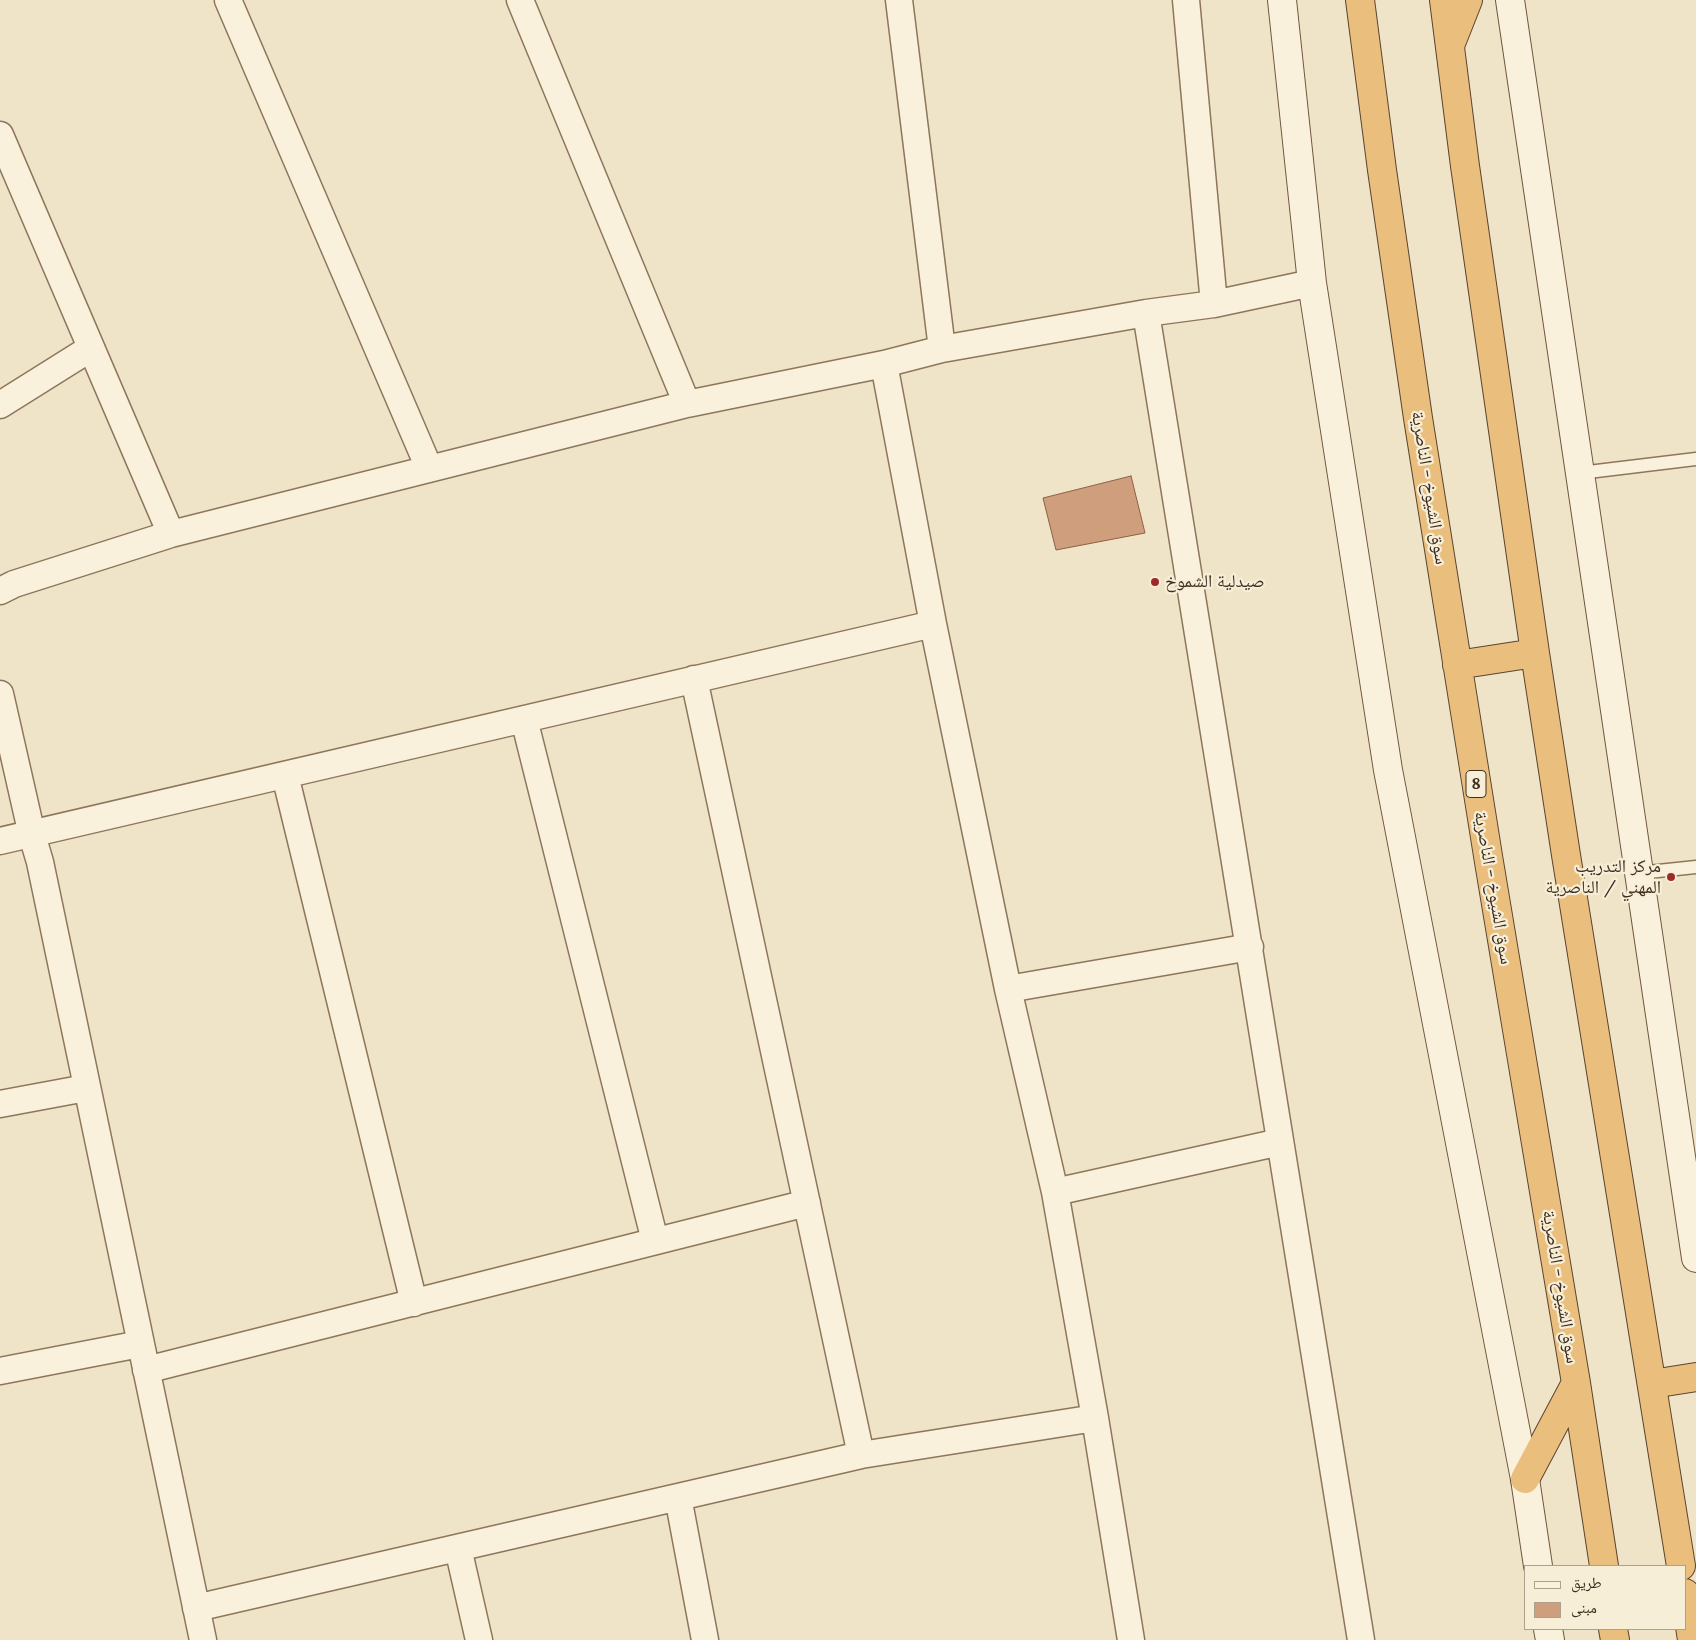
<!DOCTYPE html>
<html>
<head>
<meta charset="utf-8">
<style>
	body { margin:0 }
	#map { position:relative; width:1696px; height:1640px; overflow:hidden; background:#f0e4c8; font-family:Lora,"Noto Naskh Arabic",serif }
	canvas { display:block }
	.legend { position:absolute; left:1524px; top:1565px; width:162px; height:65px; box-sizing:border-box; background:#f7eed8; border:1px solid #ada18e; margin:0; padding:6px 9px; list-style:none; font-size:15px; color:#3d2e20 }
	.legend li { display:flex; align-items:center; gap:10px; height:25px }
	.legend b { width:25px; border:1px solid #ada18e }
</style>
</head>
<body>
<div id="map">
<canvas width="1696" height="1640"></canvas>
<ul class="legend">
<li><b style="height:6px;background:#faf1dc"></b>طريق</li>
<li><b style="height:14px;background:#cf9f7d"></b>مبنى</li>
</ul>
</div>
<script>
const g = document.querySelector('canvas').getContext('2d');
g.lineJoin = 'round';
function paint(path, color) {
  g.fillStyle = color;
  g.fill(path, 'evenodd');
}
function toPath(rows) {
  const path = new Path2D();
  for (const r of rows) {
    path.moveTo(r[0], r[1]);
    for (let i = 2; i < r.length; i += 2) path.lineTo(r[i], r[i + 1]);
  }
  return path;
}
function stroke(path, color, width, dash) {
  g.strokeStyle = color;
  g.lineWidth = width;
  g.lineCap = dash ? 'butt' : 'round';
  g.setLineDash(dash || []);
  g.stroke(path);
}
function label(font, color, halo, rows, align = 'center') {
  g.font = font + ' Lora,"Noto Naskh Arabic",serif';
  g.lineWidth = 4.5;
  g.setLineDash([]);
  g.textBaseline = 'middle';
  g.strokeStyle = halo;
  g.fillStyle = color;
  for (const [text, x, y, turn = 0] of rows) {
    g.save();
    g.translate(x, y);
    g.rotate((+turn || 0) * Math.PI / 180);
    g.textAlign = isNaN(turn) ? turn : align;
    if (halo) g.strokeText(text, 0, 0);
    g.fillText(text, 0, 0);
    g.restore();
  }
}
const building = toPath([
	[1131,476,1145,533,1056,550,1043,498,1131,476]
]);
const service = toPath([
	[1580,473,1696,459],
	[1639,873,1696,867]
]);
const minor = toPath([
	[228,0,429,468],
	[520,0,687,404],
	[899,0,942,349],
	[1186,0,1214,304],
	[0,135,171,534],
	[1146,313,1361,1640],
	[884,364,933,624,1008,989,1055,1192,1095,1418,1131,1640],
	[0,405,91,348],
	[0,591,14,584,171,534,687,404,884,364,942,349,1146,313,1214,304,1312,283],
	[694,679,861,1455],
	[0,694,32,835,40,862,203,1640],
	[524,719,655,1241],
	[285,775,414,1303],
	[0,841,933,624],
	[1008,989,1250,947],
	[0,1104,86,1088],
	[1055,1192,1280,1142],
	[146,1370,807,1203],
	[0,1371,140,1344],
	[678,1497,705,1640],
	[458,1548,479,1640],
	[196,1608,861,1455,1095,1418]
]);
const secondary = toPath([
	[1282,0,1312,283,1388,770,1525,1479,1538,1566],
	[1510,0,1696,1258],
	[1548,1629,1550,1640]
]);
const trunk = toPath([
	[1360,0,1382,170,1418,418,1489,862,1576,1383,1604,1566],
	[1444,0,1465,166,1535,653,1566,855,1681,1566],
	[1451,43,1468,0],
	[1457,665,1535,653],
	[1652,1384,1696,1377],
	[1525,1479,1576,1383],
	[1685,1593,1692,1640],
	[1613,1629,1615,1640]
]);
const markers = [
	[1155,582,5,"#9e2a2b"],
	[1671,877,5,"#9e2a2b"]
];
const shields = [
	[1476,784,20]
];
const shieldNames = [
	["8",1476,784]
];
const streetNames = [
	["سوق الشيوخ - الناصرية",1429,488,81],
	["سوق الشيوخ - الناصرية",1493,888,80],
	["سوق الشيوخ - الناصرية",1560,1287,81]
];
const poiNames = [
	["صيدلية الشموخ",1165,582],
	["مركز التدريب",1661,867,"right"],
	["المهني / الناصرية",1661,888,"right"]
];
paint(building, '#cf9f7d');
stroke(building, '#8d5f41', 1);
stroke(service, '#8d765c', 15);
stroke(minor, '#8d765c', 29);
stroke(secondary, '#6f573f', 30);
stroke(trunk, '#5b4430', 30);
stroke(service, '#faf1dc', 12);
stroke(minor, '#faf1dc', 26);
stroke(secondary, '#faf1dc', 28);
stroke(trunk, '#eabe7c', 28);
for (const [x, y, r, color] of markers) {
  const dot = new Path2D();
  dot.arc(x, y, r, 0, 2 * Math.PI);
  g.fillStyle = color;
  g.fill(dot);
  stroke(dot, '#f7eed8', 2);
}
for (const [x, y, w] of shields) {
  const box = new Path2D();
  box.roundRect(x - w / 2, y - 13.5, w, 27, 4);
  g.fillStyle = '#f7eed8';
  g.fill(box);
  stroke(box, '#3d2e20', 1);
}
label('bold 16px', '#3d2e20', null, shieldNames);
label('18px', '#3d2e20', '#f7eed8', streetNames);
label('18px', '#3d2e20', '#f7eed8', poiNames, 'left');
</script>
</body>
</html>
